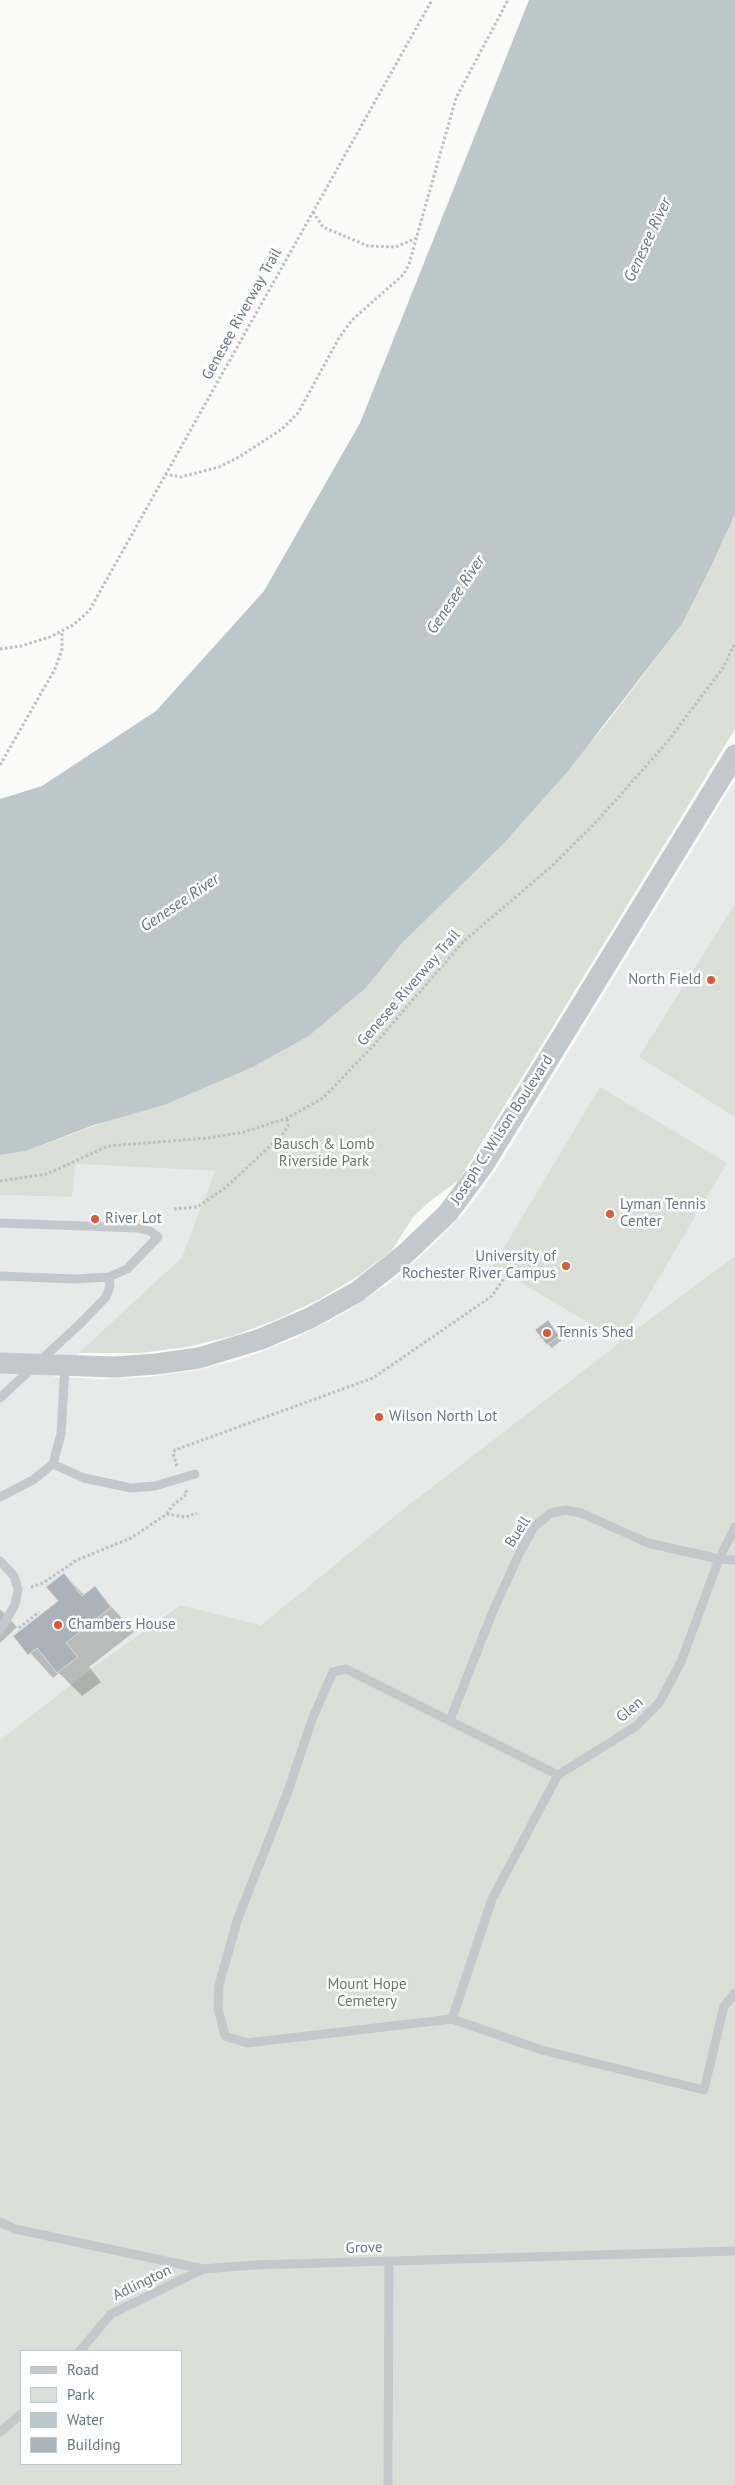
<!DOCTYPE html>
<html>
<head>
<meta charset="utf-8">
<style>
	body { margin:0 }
	#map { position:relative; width:735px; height:2485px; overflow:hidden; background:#fafaf8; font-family:"PT Sans",sans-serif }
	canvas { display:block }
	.legend { position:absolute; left:20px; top:2350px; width:162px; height:115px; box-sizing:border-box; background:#fff; border:1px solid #c1c8cd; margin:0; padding:6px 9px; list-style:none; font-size:15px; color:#657683 }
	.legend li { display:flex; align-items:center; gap:10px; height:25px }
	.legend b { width:25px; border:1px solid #c1c8cd }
</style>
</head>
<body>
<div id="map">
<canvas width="735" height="2485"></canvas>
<ul class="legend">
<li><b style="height:6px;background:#c3c8cc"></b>Road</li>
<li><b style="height:14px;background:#dadfd7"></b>Park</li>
<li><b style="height:14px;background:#bbc7cb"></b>Water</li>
<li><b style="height:14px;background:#aab3b9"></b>Building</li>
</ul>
</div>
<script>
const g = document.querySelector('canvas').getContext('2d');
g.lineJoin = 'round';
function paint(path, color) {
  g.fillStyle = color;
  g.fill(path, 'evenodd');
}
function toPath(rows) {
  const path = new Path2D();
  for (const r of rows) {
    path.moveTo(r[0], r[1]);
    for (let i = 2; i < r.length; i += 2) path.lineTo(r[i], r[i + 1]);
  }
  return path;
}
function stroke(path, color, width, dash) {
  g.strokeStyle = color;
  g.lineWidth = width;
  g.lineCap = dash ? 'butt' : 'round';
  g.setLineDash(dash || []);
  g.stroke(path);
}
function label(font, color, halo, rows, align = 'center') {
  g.font = font + ' "PT Sans",sans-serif';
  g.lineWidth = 5;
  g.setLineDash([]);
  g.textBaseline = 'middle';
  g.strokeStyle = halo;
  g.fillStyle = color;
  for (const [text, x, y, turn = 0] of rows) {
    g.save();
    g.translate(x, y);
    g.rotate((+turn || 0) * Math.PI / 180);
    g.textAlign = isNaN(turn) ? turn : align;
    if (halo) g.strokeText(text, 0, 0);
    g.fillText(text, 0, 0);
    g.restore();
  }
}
const built = toPath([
	[735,780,735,1256,397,1514,261,1625,179,1605,88,1671,0,1740,0,1195,71,1197,76,1164,216,1171,182,1257,54,1377,103,1379,148,1377,198,1370,245,1358,293,1339,343,1314,390,1283,431,1247,467,1210,498,1167]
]);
const green = toPath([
	[735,514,735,729,459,1180,429,1202,413,1217,392,1250,360,1275,320,1299,278,1319,233,1336,187,1347,140,1353,79,1353,182,1257,215,1171,76,1164,72,1197,0,1195,0,1155,26,1151,253,1067,309,1036,366,988,403,942,603,728,682,624],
	[735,904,735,1117,639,1057],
	[600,1087,727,1163,622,1340,735,1256,735,2485,0,2485,0,1740,88,1671,180,1605,261,1625,397,1514,621,1342,493,1266],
	[21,2351,181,2351,181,2464,21,2464]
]);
const water = toPath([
	[529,0,735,0,735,514,712,564,682,624,568,771,504,843,403,942,366,988,309,1036,253,1067,164,1105,94,1125,26,1151,0,1155,0,799,42,786,156,711,264,591,360,423]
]);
const shadow = toPath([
	[552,1326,562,1340,552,1348,548,1344],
	[64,1574,85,1596,95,1588,134,1632,89,1667,101,1682,82,1696,59,1673,53,1678,15,1636,59,1601],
	[0,1609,17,1627,0,1643]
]);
const building = toPath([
	[548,1320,559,1336,547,1345,535,1330,548,1320],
	[64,1573,82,1596,95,1586,111,1607,66,1643,78,1657,57,1673,37,1648,28,1655,13,1636,58,1601,46,1587,64,1573]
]);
const path = toPath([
	[313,212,323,227,368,246,396,247,416,238],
	[165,474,181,477,219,467,239,457,282,429,298,413,339,338,352,320,404,274,409,264,456,98,508,0],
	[0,649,21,646,50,637,73,625,89,611,432,0],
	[0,765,55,669,62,649,62,631],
	[0,1181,47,1174,108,1146,208,1138,244,1132,287,1118,323,1098,374,1045,463,942,553,865,597,821,664,746,723,668,735,643],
	[174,1209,197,1207,225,1188,282,1135,288,1126,287,1118],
	[177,1466,173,1453,175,1450,373,1378,492,1296,507,1274],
	[167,1514,172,1506,187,1494,185,1488],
	[31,1587,43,1583,77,1560,131,1538,167,1514,186,1517,197,1513],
	[19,1628,39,1612]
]);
const service = toPath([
	[0,1223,138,1228,150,1231,158,1237,127,1269,109,1277,74,1279,0,1276],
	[82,1322,106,1297,110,1286,109,1277],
	[53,1464,84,1478,131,1488,155,1486,195,1474],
	[0,1497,33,1480,53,1464,61,1434,65,1366],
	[735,1527,719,1559,681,1662,659,1703,635,1727,558,1775,346,1669,333,1672,313,1717,287,1794,238,1918,219,1985,218,2008,225,2036,247,2043,452,2019,542,2050,704,2090,724,2006,735,1993],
	[0,1561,14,1576,18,1589,15,1605,0,1630],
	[450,1720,493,1611,520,1552,534,1527,551,1513,566,1510,581,1513,648,1543,719,1559,735,1560],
	[452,2019,492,1899,558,1775],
	[0,2222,15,2229,203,2269,254,2265,735,2251],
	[80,2351,111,2314,203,2269],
	[0,2432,21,2414],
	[388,2485,389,2261]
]);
const tertiary = toPath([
	[0,1363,115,1367,156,1364,199,1358,261,1339,310,1318,357,1292,405,1254,448,1213,484,1164,735,755]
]);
const serviceBridge = toPath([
	[0,1398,82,1322]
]);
const markers = [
	[711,980,5,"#e4572e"],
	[610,1214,5,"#e4572e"],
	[95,1219,5,"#e4572e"],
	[566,1266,5,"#e4572e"],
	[547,1333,5,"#e4572e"],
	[379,1417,5,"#e4572e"],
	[58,1625,5,"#e4572e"]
];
const streetNames = [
	["Genesee Riverway Trail",242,314,-61],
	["Genesee Riverway Trail",409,988,-49],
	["Joseph C. Wilson Boulevard",502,1130,-57],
	["Buell",518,1532,-58],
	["Glen",630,1710,-40],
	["Grove",364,2248,-2],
	["Adlington",142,2283,-26]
];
const poiNames = [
	["North Field",701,980,"right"],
	["Lyman Tennis",620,1205],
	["Center",620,1222],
	["River Lot",105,1219],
	["University of",556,1257,"right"],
	["Rochester River Campus",556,1274,"right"],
	["Tennis Shed",557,1333],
	["Wilson North Lot",389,1417],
	["Chambers House",68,1625]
];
const parkNames = [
	["Bausch & Lomb",324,1145],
	["Riverside Park",324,1162],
	["Mount Hope",367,1985],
	["Cemetery",367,2002]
];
const waterNames = [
	["Genesee River",648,240,-65],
	["Genesee River",456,595,-56],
	["Genesee River",180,903,-34]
];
paint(built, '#e8e9e9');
paint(green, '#dadfd7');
paint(water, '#bbc7cb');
paint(shadow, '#0003');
paint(building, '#aab3b9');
stroke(building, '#dcdcda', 1);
stroke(path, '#bbbfc2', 3, [2.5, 2.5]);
stroke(service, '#c3c8cc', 9);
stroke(tertiary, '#c3c8cc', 21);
stroke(serviceBridge, '#c3c8cc', 9);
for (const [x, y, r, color] of markers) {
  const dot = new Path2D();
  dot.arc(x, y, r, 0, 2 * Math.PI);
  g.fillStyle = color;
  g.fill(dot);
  stroke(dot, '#fff', 2);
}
label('15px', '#657683', '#fff', streetNames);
label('15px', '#657683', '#fff', poiNames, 'left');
label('15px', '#687a64', '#fff', parkNames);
label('italic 16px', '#60757c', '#fff', waterNames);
</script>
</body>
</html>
